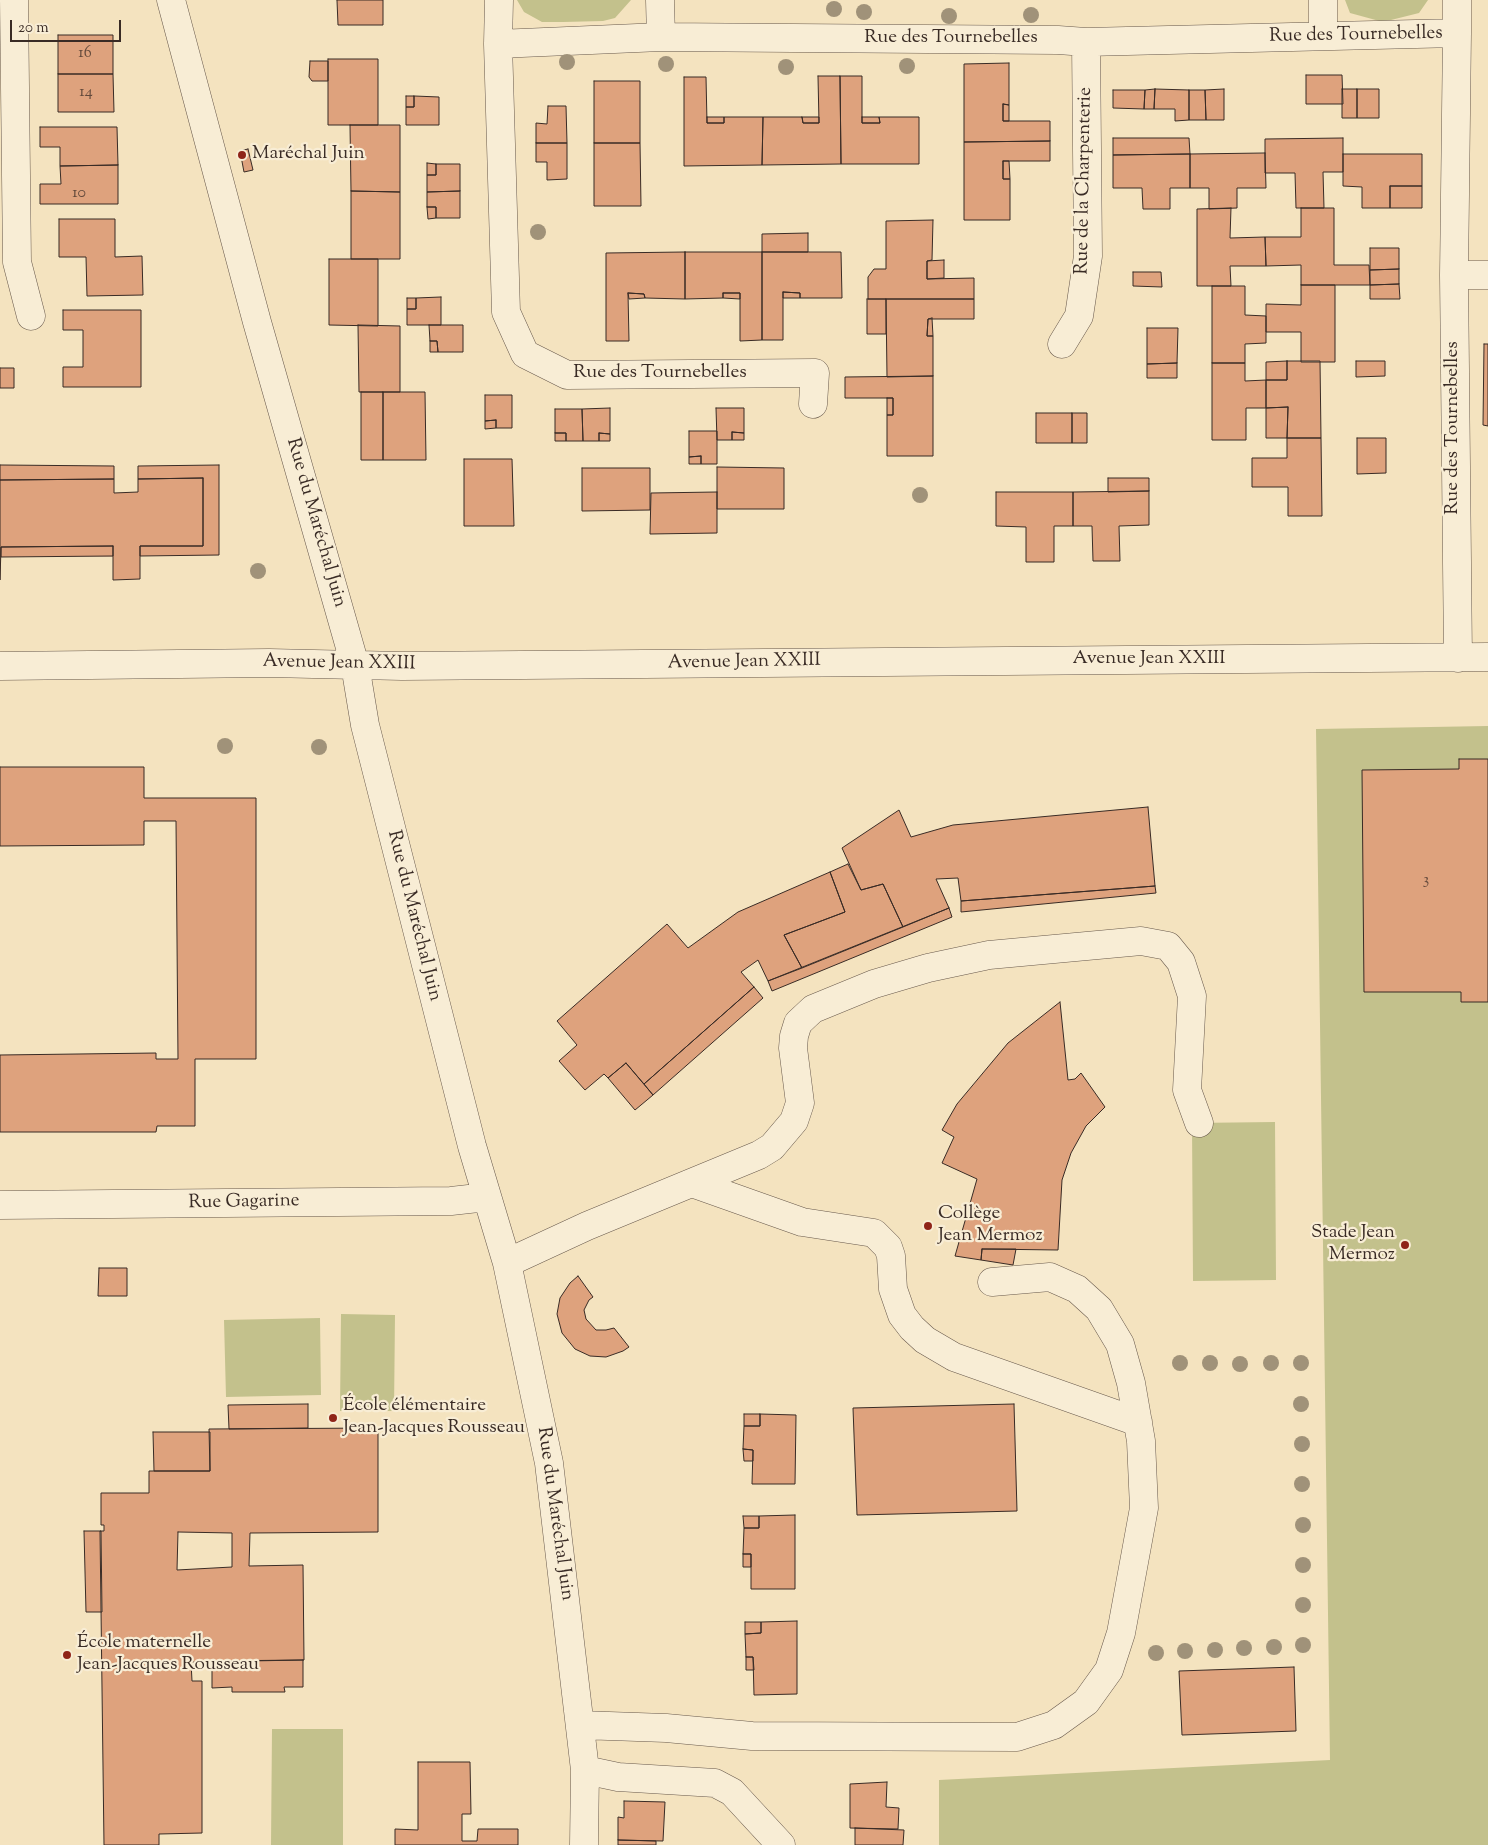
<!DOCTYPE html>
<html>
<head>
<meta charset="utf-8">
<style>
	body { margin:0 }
	#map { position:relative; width:1488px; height:1845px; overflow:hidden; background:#f4e3bf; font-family:"Sorts Mill Goudy",serif }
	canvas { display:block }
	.scale { position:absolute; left:10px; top:20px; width:111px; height:22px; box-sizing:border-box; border:2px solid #392b25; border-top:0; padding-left:6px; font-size:15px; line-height:18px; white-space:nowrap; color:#392b25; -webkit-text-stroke:4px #f8edd5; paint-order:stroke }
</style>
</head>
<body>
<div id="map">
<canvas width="1488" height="1845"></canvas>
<div class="scale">20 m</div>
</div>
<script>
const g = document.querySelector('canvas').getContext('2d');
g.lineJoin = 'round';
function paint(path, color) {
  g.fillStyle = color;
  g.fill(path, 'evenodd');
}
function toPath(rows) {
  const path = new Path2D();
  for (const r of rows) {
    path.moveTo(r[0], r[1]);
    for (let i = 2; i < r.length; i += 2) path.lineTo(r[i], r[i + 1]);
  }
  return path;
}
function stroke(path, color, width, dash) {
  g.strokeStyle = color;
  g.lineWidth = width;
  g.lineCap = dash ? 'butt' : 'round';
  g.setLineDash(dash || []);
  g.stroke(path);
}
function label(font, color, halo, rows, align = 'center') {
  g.font = font + ' "Sorts Mill Goudy",serif';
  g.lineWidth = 4.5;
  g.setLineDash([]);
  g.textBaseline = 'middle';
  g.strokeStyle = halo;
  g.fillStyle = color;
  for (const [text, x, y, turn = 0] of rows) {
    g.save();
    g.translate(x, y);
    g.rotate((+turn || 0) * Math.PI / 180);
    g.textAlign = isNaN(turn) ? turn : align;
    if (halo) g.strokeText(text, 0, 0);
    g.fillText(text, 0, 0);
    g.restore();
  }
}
const green = toPath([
	[517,0,631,0,615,18,603,21,563,22,542,22,524,12],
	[1345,0,1428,0,1419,13,1383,22,1350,13],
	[1488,726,1488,1845,939,1845,939,1780,1330,1760,1316,729],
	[1275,1122,1276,1280,1193,1281,1192,1123],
	[341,1314,395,1315,394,1411,340,1411],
	[320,1318,321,1395,226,1397,224,1320],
	[272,1729,343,1729,343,1845,271,1845]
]);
const building = toPath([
	[337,0,383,0,383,25,338,25,337,0],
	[58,35,113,35,113,74,58,74,58,35],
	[328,59,378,59,378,125,328,125,328,59],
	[310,61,328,61,328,81,312,81,309,77,310,61],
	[1009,63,1009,105,1003,104,1003,121,1050,121,1050,141,964,142,964,64,1009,63],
	[58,74,113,74,114,112,58,112,58,74],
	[1306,75,1342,75,1343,104,1306,104,1306,75],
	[818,76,840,76,841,164,762,165,763,117,802,117,803,123,819,123,818,76],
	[840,76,862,76,862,123,880,123,879,117,919,117,919,164,841,164,840,76],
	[684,77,706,77,707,123,724,123,724,117,763,117,762,165,684,166,684,77],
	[594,81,640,81,640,143,594,143,594,81],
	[1155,89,1154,109,1144,109,1145,90,1155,89],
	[1155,89,1189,90,1189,120,1175,121,1175,109,1154,109,1155,89],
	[1224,89,1224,120,1206,120,1205,90,1224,89],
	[1342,89,1357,89,1357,118,1342,118,1342,89],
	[1357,89,1379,89,1379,118,1357,118,1357,89],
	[1113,90,1145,90,1144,109,1113,108,1113,90],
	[1189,90,1205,90,1206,120,1189,120,1189,90],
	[406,96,414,96,414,107,406,107,406,96],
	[414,96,439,97,439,125,406,125,406,107,414,107,414,96],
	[1003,104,1009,105,1009,121,1003,121,1003,104],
	[548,106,566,106,567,143,536,143,536,123,547,124,548,106],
	[707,117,724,117,724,123,707,123,707,117],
	[802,117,819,117,819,123,803,123,802,117],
	[862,117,879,117,880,123,862,123,862,117],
	[350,125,400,125,400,192,351,191,350,125],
	[40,127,117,127,118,165,60,166,60,147,40,147,40,127],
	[1113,138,1189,138,1190,154,1113,155,1113,138],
	[1343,138,1343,172,1323,172,1324,208,1296,208,1295,173,1265,173,1265,139,1343,138],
	[1050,141,1050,161,1003,161,1003,179,1010,179,1010,220,964,220,964,142,1050,141],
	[536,143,567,143,567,179,547,180,547,162,536,162,536,143],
	[594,143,640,143,641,206,594,206,594,143],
	[248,149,253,170,244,172,240,151,248,149],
	[1265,153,1266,188,1237,188,1237,208,1209,209,1209,188,1190,188,1190,154,1265,153],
	[1190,154,1190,188,1170,188,1170,209,1143,209,1142,188,1113,188,1113,155,1190,154],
	[1343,154,1422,154,1422,186,1390,186,1390,208,1362,208,1362,187,1343,186,1343,154],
	[1003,161,1009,161,1010,179,1003,179,1003,161],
	[427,163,436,164,436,175,427,175,427,163],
	[436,164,460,164,460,191,427,192,427,175,436,175,436,164],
	[118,165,118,204,40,204,40,184,61,184,60,166,118,165],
	[1390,186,1422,186,1422,208,1390,208,1390,186],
	[351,191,400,192,400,259,351,259,351,191],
	[460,191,460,218,436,218,436,207,427,207,427,192,460,191],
	[427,207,436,207,436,218,428,219,427,207],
	[1231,208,1230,238,1265,237,1266,266,1230,266,1231,286,1197,286,1197,209,1231,208],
	[1301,208,1334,208,1334,265,1369,265,1370,285,1301,285,1301,265,1266,266,1265,237,1301,237,1301,208],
	[59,219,115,219,115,257,142,256,143,295,87,296,86,257,59,257,59,219],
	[933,220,932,260,927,261,927,279,974,278,974,299,868,299,868,277,874,269,886,269,886,221,933,220],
	[808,233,808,252,762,252,762,234,808,233],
	[1370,248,1399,248,1399,269,1370,270,1370,248],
	[685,252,685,299,645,298,644,294,628,293,629,341,606,341,606,253,685,252],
	[685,252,762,252,762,340,740,341,740,293,723,293,723,298,685,299,685,252],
	[762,252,841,252,842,298,800,298,800,293,783,292,783,340,762,340,762,252],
	[329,259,378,259,378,326,329,325,329,259],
	[944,260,944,278,927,279,927,261,944,260],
	[1399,269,1399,284,1370,285,1370,270,1399,269],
	[1133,272,1161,272,1162,287,1133,286,1133,272],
	[1399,284,1400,299,1370,299,1370,285,1399,284],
	[1301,285,1335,285,1335,362,1301,362,1301,332,1266,332,1266,304,1301,305,1301,285],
	[1212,286,1245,286,1245,315,1266,316,1266,343,1245,344,1245,363,1212,363,1212,286],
	[783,292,800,293,800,298,783,298,783,292],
	[628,293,644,294,645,298,629,299,628,293],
	[723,293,740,293,740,299,723,298,723,293],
	[441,297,441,325,407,325,407,309,416,309,416,298,441,297],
	[407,298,416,298,416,309,407,309,407,298],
	[867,299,886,299,886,334,867,334,867,299],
	[886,299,974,299,974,319,928,319,927,336,933,336,933,376,887,377,886,299],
	[63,310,141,310,141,387,63,387,63,367,83,367,83,330,63,330,63,310],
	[932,318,933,336,927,336,928,319,932,318],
	[358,325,400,326,400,392,359,392,358,325],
	[429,325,463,325,463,352,438,352,437,341,430,341,429,325],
	[1147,328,1178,328,1177,363,1147,364,1147,328],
	[430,341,437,341,438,352,430,352,430,341],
	[1484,344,1488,344,1488,426,1483,425,1484,344],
	[1287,361,1287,380,1266,380,1266,362,1287,361],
	[1287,361,1320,361,1321,438,1287,438,1288,407,1266,408,1266,380,1287,380,1287,361],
	[1356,361,1385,361,1385,376,1356,377,1356,361],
	[1177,363,1177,378,1147,378,1147,364,1177,363],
	[1212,363,1245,363,1245,381,1266,380,1266,408,1246,408,1246,440,1212,440,1212,363],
	[0,368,14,368,14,388,0,388,0,368],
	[933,376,933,456,887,456,887,415,893,415,893,398,845,398,845,377,933,376],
	[361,392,383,392,383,460,361,460,361,392],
	[383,392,425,392,426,460,383,460,383,392],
	[485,395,512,395,512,428,496,428,496,420,485,421,485,395],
	[887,398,893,398,893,415,887,415,887,398],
	[1288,407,1287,438,1266,438,1266,408,1288,407],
	[610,408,610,434,599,433,599,441,583,441,582,409,610,408],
	[716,408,744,408,744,433,732,432,732,440,717,440,716,408],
	[555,409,582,409,583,441,566,441,566,433,555,433,555,409],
	[1036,413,1072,413,1072,443,1036,443,1036,413],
	[1072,413,1087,413,1087,443,1072,443,1072,413],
	[496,420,496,428,485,429,485,421,496,420],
	[689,431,717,431,717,464,701,464,701,456,689,457,689,431],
	[732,432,744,433,744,440,732,440,732,432],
	[555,433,566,433,566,441,555,441,555,433],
	[599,433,610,434,610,441,599,441,599,433],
	[1287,438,1321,438,1322,516,1288,516,1288,487,1252,487,1252,458,1287,458,1287,438],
	[1357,438,1386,438,1386,473,1357,474,1357,438],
	[701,456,701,464,689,464,689,457,701,456],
	[464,459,512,459,514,526,464,526,464,459],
	[0,465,114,466,114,479,0,480,0,465],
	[219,465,219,555,140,556,140,546,203,546,203,478,138,479,138,466,219,465],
	[717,467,784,468,784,509,717,509,717,467],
	[582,468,650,468,650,510,582,511,582,468],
	[203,478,203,546,140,546,140,579,113,580,113,546,1,547,0,580,0,480,114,479,114,493,138,492,138,479,203,478],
	[1108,478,1149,478,1149,491,1108,492,1108,478],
	[1149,491,1149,525,1119,526,1120,561,1093,561,1092,526,1073,526,1073,492,1149,491],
	[717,492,717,533,650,534,651,493,717,492],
	[996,492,1073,492,1073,526,1054,526,1054,562,1026,562,1026,527,996,526,996,492],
	[113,546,113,556,1,557,1,547,113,546],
	[1459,759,1488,759,1488,1002,1461,1002,1461,992,1364,992,1362,770,1459,769,1459,759],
	[0,767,144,767,144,798,256,798,256,1059,195,1059,195,1126,157,1126,156,1132,0,1132,0,1055,156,1053,156,1059,178,1059,176,821,144,821,144,845,0,846,0,767],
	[1148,807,1155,886,961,901,958,878,936,879,949,908,903,927,883,884,861,890,842,848,899,810,911,837,953,825,1148,807],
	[848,864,861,890,883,884,903,927,802,968,784,935,845,912,830,872,848,864],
	[830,872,845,912,784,935,802,968,768,981,758,960,741,972,754,987,644,1084,626,1063,608,1078,604,1074,585,1090,559,1061,577,1045,557,1021,667,924,688,948,738,912,830,872],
	[1155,886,1156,893,961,912,961,901,1155,886],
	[949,908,952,917,772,991,768,981,949,908],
	[754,987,763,998,653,1095,644,1084,754,987],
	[1060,1002,1068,1080,1075,1079,1081,1073,1105,1107,1086,1126,1071,1153,1062,1180,1058,1250,982,1249,981,1260,955,1256,977,1179,942,1163,954,1137,942,1130,957,1104,1008,1043,1060,1002],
	[626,1063,653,1095,635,1110,608,1078,626,1063],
	[982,1249,1016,1249,1013,1265,981,1260,982,1249],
	[99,1268,127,1268,127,1296,98,1296,99,1268],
	[578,1276,593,1297,589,1300,584,1310,586,1319,596,1330,606,1330,614,1328,629,1347,623,1351,606,1357,590,1356,575,1349,562,1333,557,1314,560,1298,570,1283,578,1276],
	[308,1404,308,1428,229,1429,228,1405,308,1404],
	[1014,1404,1017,1511,857,1515,853,1408,1014,1404],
	[744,1414,760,1414,760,1426,744,1426,744,1414],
	[760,1414,796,1415,795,1484,752,1484,753,1450,743,1449,744,1426,760,1426,760,1414],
	[378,1428,378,1532,250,1533,249,1566,303,1565,304,1660,191,1662,192,1681,202,1681,202,1833,159,1834,159,1845,104,1845,100,1531,104,1531,104,1525,101,1525,101,1493,149,1493,149,1471,210,1471,209,1429,378,1428],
	[178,1532,232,1533,232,1567,177,1570,178,1532],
	[153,1432,210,1432,210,1471,154,1471,153,1432],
	[743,1449,753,1450,753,1461,744,1461,743,1449],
	[795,1515,795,1589,751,1589,751,1554,743,1554,744,1528,759,1528,759,1516,795,1515],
	[743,1516,759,1516,759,1528,744,1528,743,1516],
	[84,1531,101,1531,102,1612,86,1612,84,1531],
	[743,1554,751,1554,751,1567,743,1567,743,1554],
	[797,1621,797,1694,754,1695,753,1657,746,1657,745,1634,761,1633,761,1622,797,1621],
	[745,1622,761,1622,761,1633,745,1634,745,1622],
	[746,1657,753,1657,754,1670,746,1670,746,1657],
	[303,1660,303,1687,284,1687,285,1692,232,1692,232,1687,212,1688,212,1661,303,1660],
	[1294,1667,1296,1731,1182,1735,1179,1671,1294,1667],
	[418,1762,470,1762,471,1814,462,1814,462,1841,477,1841,478,1829,518,1829,518,1845,395,1845,395,1829,418,1830,418,1762],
	[887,1782,886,1807,899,1808,898,1829,850,1828,850,1784,887,1782],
	[624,1801,665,1802,663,1841,618,1840,618,1817,624,1818,624,1801],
	[855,1828,904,1830,903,1845,855,1845,855,1828],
	[618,1840,656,1841,656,1845,618,1845,618,1840]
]);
const minor = toPath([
	[14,0,17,262,31,316],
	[171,0,257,322,355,665,365,725,472,1146,507,1263,549,1463,585,1770,584,1845],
	[660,0,661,37],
	[1323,0,1323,36],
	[1457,33,1457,0],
	[498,44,499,0],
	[1454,275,1488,275],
	[1062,344,1079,316,1088,256,1086,42],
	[813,404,815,373,567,375,525,354,506,312,498,44,661,37,1058,40,1086,42,1457,33,1454,275,1458,658],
	[0,666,269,663,402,666,1488,657],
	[692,1183,802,1222,874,1233,888,1247,891,1256,893,1289,902,1315,912,1328,925,1340,954,1357,1138,1422],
	[0,1205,451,1201,487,1197],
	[507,1263,587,1226,759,1155,772,1147,794,1121,800,1103,793,1048,794,1036,798,1023,813,1009,874,984,928,968,989,955,1141,941,1168,946,1181,962,1192,996,1187,1090,1199,1123],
	[580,1725,666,1728,752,1736,1017,1737,1054,1725,1086,1702,1109,1670,1121,1633,1144,1508,1141,1441,1131,1383,1120,1344,1099,1309,1077,1289,1050,1277,992,1282],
	[585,1770,618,1777,715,1783,732,1792,781,1845]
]);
const trees = [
	[834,9],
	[864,12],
	[1031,15],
	[949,16],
	[567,62],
	[666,64],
	[907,66],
	[786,67],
	[538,232],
	[920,495],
	[258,571],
	[225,746],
	[319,747],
	[1180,1363],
	[1210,1363],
	[1271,1363],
	[1301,1363],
	[1240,1364],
	[1301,1404],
	[1302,1444],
	[1302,1484],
	[1303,1525],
	[1303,1565],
	[1303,1605],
	[1303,1645],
	[1274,1647],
	[1244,1648],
	[1215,1650],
	[1185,1651],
	[1156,1653]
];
const markers = [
	[242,155,5,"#8f2418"],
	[928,1226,5,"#8f2418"],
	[1405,1245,5,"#8f2418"],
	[333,1418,5,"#8f2418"],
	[67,1655,5,"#8f2418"]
];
const numberNames = [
	["16",85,54],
	["14",86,93],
	["10",79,194],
	["3",1426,881]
];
const streetNames = [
	["Rue des Tournebelles",1356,36,-1],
	["Rue des Tournebelles",951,39],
	["Rue de la Charpenterie",1085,181,-89],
	["Rue des Tournebelles",660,374],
	["Rue des Tournebelles",1454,428,-90],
	["Rue du Maréchal Juin",315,523,74],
	["Avenue Jean XXIII",1149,660],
	["Avenue Jean XXIII",744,663,-1],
	["Avenue Jean XXIII",339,664,1],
	["Rue du Maréchal Juin",413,916,76],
	["Rue Gagarine",244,1203,-1],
	["Rue du Maréchal Juin",554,1514,82]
];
const poiNames = [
	["Maréchal Juin",252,155],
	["Collège",938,1215],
	["Jean Mermoz",938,1237],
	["Stade Jean",1395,1234,"right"],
	["Mermoz",1395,1256,"right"],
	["École élémentaire",343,1407],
	["Jean-Jacques Rousseau",343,1429],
	["École maternelle",77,1644],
	["Jean-Jacques Rousseau",77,1666]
];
paint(green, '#c3c18c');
paint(building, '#dea27d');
stroke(building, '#392b25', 1);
stroke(minor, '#68594c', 29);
stroke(minor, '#f8edd5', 28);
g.fillStyle = '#a09279';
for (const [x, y] of trees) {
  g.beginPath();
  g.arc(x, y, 8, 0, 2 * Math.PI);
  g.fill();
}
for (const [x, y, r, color] of markers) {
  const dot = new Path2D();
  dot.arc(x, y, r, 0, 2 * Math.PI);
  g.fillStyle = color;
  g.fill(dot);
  stroke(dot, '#f8edd5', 2);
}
label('16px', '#62493b', null, numberNames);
label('19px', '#392b25', '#f8edd5', streetNames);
label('19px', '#392b25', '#f8edd5', poiNames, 'left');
</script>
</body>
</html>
